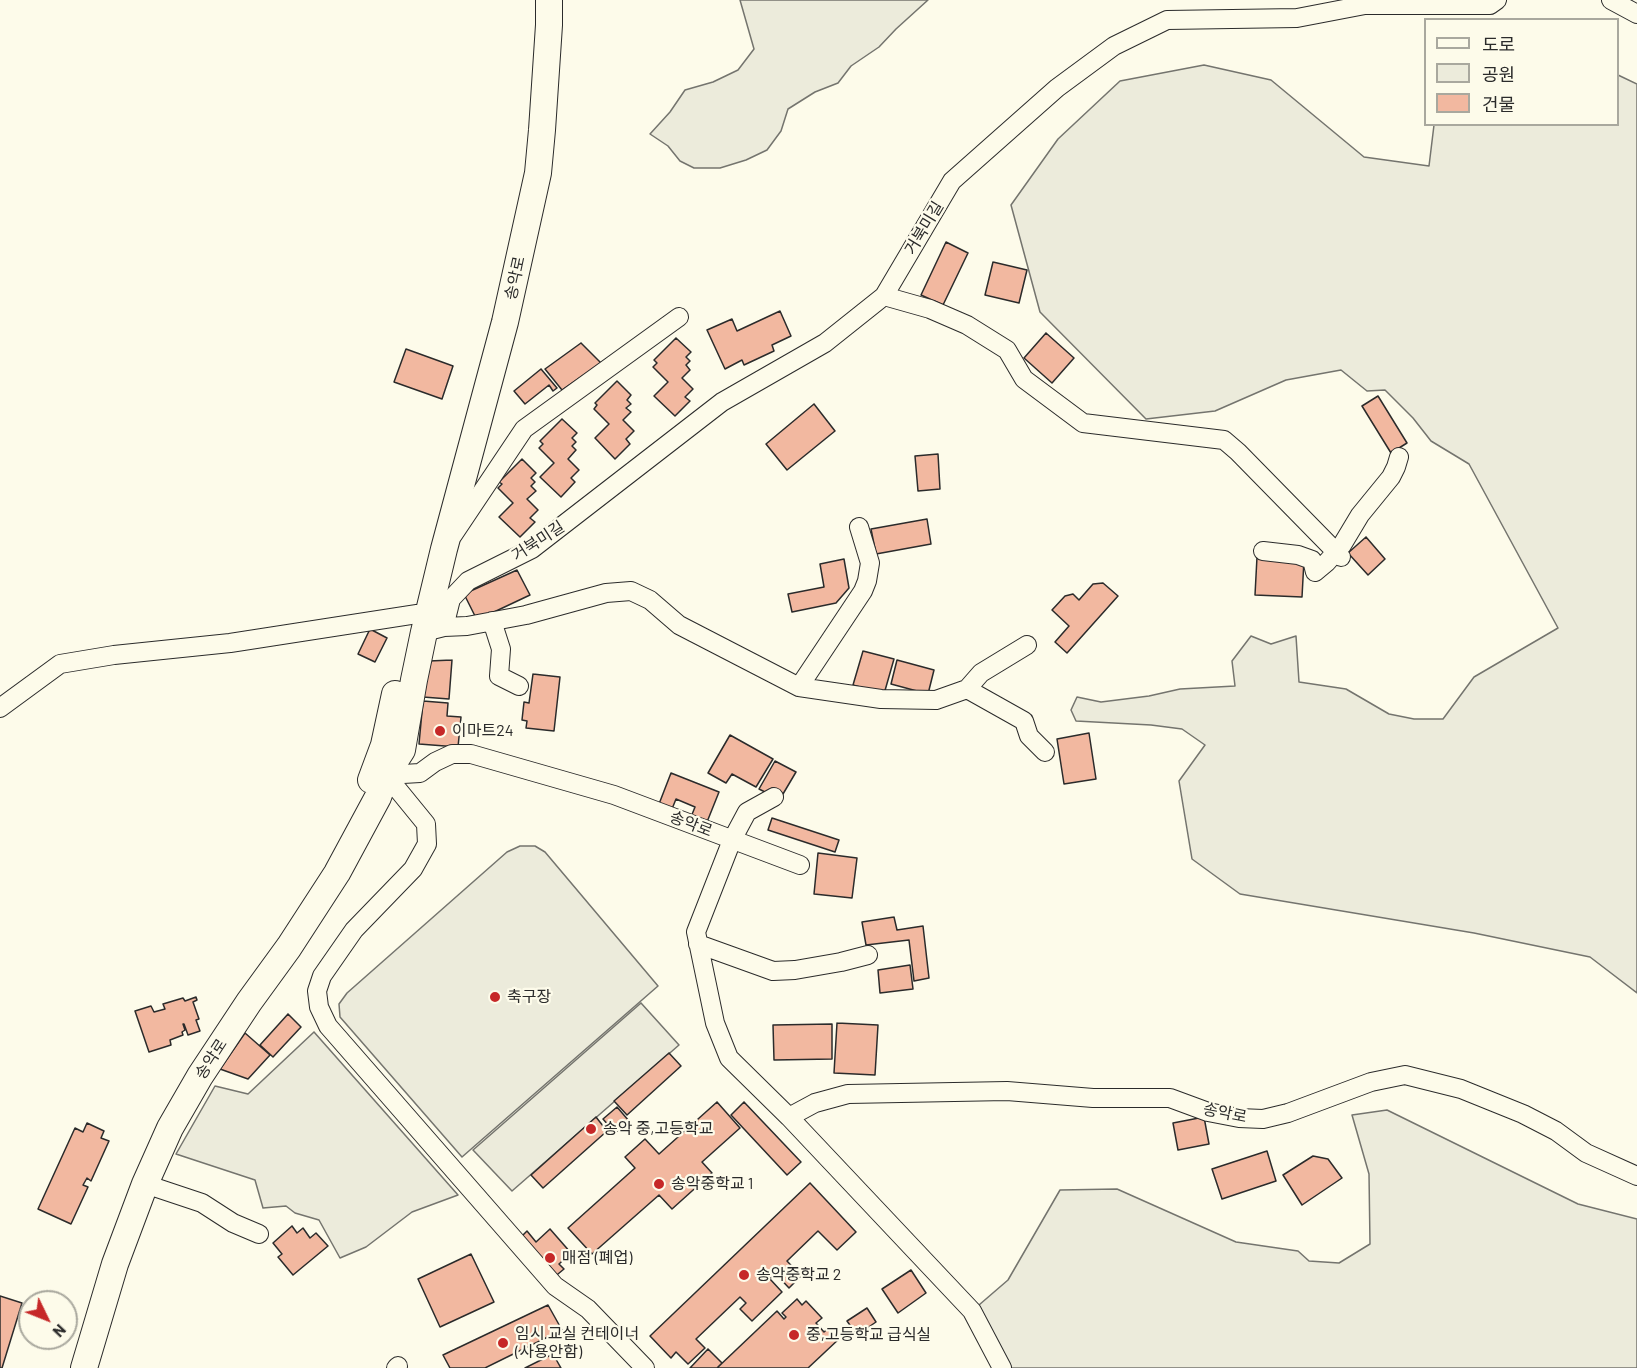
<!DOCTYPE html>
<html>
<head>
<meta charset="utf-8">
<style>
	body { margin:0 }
	#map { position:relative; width:1637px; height:1368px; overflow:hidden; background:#fdfbea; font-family:Barlow,"Noto Sans KR",sans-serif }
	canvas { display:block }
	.legend { position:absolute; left:1424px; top:18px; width:195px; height:108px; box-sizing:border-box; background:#fdfbea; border:2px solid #a9a89e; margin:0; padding:8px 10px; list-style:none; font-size:18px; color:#2b2b2b }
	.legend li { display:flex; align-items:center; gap:12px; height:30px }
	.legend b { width:30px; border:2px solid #a9a89e }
	.north { position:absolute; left:18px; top:1290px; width:60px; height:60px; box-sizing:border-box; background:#fdfbea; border:2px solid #a9a89e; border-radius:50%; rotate:133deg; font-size:16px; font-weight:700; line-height:24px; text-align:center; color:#2b2b2b }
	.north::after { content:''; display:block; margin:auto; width:21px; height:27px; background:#c62828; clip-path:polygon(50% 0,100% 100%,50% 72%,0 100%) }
</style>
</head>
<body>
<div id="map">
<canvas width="1637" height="1368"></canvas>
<ul class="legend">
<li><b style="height:8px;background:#fdfbea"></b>도로</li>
<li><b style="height:16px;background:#ecebdb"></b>공원</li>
<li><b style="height:16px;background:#f2b8a0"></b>건물</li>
</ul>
<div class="north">N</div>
</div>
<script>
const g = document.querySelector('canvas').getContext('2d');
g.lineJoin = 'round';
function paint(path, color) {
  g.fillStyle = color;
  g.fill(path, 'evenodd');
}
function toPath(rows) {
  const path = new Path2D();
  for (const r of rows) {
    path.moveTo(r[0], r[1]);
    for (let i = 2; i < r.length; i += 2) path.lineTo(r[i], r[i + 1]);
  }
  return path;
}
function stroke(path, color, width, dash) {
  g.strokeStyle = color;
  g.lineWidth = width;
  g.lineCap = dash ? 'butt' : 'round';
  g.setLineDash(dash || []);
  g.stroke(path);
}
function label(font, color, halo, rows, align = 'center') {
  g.font = font + ' Barlow,"Noto Sans KR",sans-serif';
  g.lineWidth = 4.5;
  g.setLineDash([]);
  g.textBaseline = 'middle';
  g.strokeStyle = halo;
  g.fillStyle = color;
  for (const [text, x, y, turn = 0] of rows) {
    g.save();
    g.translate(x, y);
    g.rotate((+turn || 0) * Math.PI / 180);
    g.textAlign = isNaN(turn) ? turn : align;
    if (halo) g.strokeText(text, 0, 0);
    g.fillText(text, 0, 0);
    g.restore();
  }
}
const green = toPath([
	[740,0,928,0,896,29,879,47,851,66,838,83,815,92,788,109,781,131,767,150,746,160,720,168,694,168,680,161,668,146,650,134,670,112,685,90,713,82,738,70,754,49,740,0],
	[1204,65,1271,80,1364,157,1429,166,1434,125,1618,124,1618,75,1637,84,1637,993,1590,957,1474,933,1240,894,1192,859,1179,781,1205,745,1182,729,1151,725,1076,721,1071,710,1077,697,1101,702,1149,696,1180,689,1235,686,1232,661,1251,636,1271,644,1296,636,1299,682,1346,689,1389,714,1414,719,1443,719,1474,677,1558,628,1469,464,1431,441,1413,418,1385,390,1367,391,1341,370,1286,380,1215,411,1146,419,1040,312,1011,205,1058,139,1120,81,1204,65],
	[520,846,535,846,545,852,658,986,462,1157,340,1017,339,1004,347,993,507,852,520,846],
	[641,1003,679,1045,512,1191,473,1150,641,1003],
	[314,1032,458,1195,412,1212,366,1247,340,1258,319,1220,295,1213,286,1206,263,1208,255,1180,176,1154,215,1086,248,1094,314,1032],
	[1387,1110,1578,1204,1637,1219,1637,1368,1005,1368,972,1311,1008,1280,1060,1190,1117,1189,1236,1242,1298,1251,1309,1261,1339,1263,1370,1244,1369,1174,1352,1115,1387,1110]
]);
const building = toPath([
	[946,242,968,253,943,305,921,295,946,242],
	[993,262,1027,270,1019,303,985,295,993,262],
	[780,311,791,336,772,345,774,351,744,365,742,360,725,369,707,330,732,319,737,331,780,311],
	[1046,333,1074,358,1052,383,1024,358,1046,333],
	[676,338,691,352,686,357,690,361,686,365,690,370,682,378,693,389,685,397,690,401,675,416,654,396,668,382,653,367,657,363,654,360,676,338],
	[581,343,601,363,562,390,545,369,581,343],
	[406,349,453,366,442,399,394,382,406,349],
	[541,369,557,388,553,391,549,385,525,404,514,391,541,369],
	[617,381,631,395,627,400,631,404,626,408,631,412,623,420,634,431,626,439,630,444,615,459,595,438,609,424,594,409,597,405,595,403,617,381],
	[1378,396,1407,443,1391,453,1362,406,1378,396],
	[814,404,835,431,787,470,766,444,814,404],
	[562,419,577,433,572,438,576,442,572,446,576,450,568,459,579,470,571,478,575,482,561,497,540,477,554,463,539,448,543,444,540,441,562,419],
	[938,454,940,489,918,491,915,456,938,454],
	[522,459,536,473,531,478,535,482,531,486,536,491,527,499,538,510,530,518,535,522,520,537,499,517,513,503,498,488,502,484,499,482,522,459],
	[927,519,931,544,876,554,871,529,927,519],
	[1366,537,1385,559,1368,575,1348,553,1366,537],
	[1257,557,1304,560,1302,597,1255,595,1257,557],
	[844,559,849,588,836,603,792,612,788,594,824,587,820,564,844,559],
	[517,570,530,595,477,620,464,594,517,570],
	[1103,583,1118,596,1067,653,1055,642,1069,626,1052,610,1065,596,1073,594,1079,600,1093,584,1103,583],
	[370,629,387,638,375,662,358,654,370,629],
	[863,651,894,659,884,694,853,685,863,651],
	[452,660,449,699,423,697,429,661,452,660],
	[897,660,934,670,928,694,891,684,897,660],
	[533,674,560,677,554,731,526,728,527,721,522,720,524,702,529,703,533,674],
	[423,701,448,703,447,716,461,717,458,747,419,744,423,701],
	[1089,733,1096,779,1064,784,1057,739,1089,733],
	[730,735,773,759,756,787,732,774,726,783,708,773,730,735],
	[775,761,796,772,783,794,772,788,769,794,759,789,775,761],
	[671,773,719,792,707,822,691,817,695,807,676,799,672,809,659,804,671,773],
	[772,818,839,840,835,852,768,830,772,818],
	[818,853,857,858,852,898,814,894,818,853],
	[894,917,897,930,923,926,929,978,914,981,909,940,866,945,862,922,894,917],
	[910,965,913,989,880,993,878,970,910,965],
	[196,997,197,1000,193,1002,199,1019,196,1020,200,1031,188,1035,184,1024,183,1024,185,1030,182,1032,183,1035,170,1040,171,1045,149,1052,135,1011,151,1006,154,1012,165,1009,163,1004,183,998,185,1001,196,997],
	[288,1014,301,1027,273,1057,260,1045,288,1014],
	[837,1023,878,1025,875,1075,834,1073,837,1023],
	[832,1024,832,1059,774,1060,773,1025,832,1024],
	[245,1033,270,1055,248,1079,220,1069,245,1033],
	[669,1053,681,1066,627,1115,614,1101,669,1053],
	[717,1102,740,1128,702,1162,712,1173,672,1209,659,1195,592,1254,568,1228,635,1168,625,1157,645,1139,659,1154,717,1102],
	[744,1102,801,1162,787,1175,731,1115,744,1102],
	[617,1107,629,1121,615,1133,603,1119,617,1107],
	[596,1117,607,1131,543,1188,531,1175,596,1117],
	[1204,1117,1209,1144,1178,1150,1173,1123,1204,1117],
	[87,1123,104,1131,101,1138,109,1141,91,1181,87,1178,83,1185,88,1187,71,1224,38,1209,75,1128,83,1132,87,1123],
	[1267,1151,1276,1181,1222,1199,1212,1169,1267,1151],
	[1313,1156,1328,1159,1342,1178,1302,1205,1283,1175,1313,1156],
	[810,1183,856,1232,837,1250,818,1231,787,1261,801,1276,789,1288,775,1273,770,1279,782,1292,752,1321,740,1309,746,1303,740,1297,696,1339,705,1348,688,1364,676,1352,671,1358,650,1336,810,1183],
	[292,1226,297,1233,303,1228,310,1238,316,1233,328,1246,293,1275,278,1257,282,1254,273,1243,292,1226],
	[550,1229,571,1253,559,1264,564,1269,552,1279,518,1240,527,1231,536,1242,550,1229],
	[471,1254,494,1302,440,1327,418,1279,471,1254],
	[911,1270,926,1293,898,1313,882,1289,911,1270],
	[0,1296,22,1303,2,1368,0,1368,0,1296],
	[797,1299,802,1305,806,1301,822,1318,816,1323,824,1332,830,1327,840,1338,808,1368,717,1368,777,1311,784,1319,786,1317,782,1313,797,1299],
	[548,1305,562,1330,485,1368,450,1368,443,1355,548,1305],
	[867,1308,876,1322,857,1335,847,1321,867,1308],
	[708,1349,722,1363,717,1368,690,1368,708,1349],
	[553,1354,561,1368,525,1368,553,1354]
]);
const minor = toPath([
	[1611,0,1637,14],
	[884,296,930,309,967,325,1007,350,1024,379,1083,423,1224,440,1238,452,1341,557],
	[453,535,524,429,679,317],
	[1263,551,1298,555,1312,560,1315,572,1327,562,1342,545,1360,515,1391,477,1396,467,1399,457],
	[492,621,501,649,499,676,519,686],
	[444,627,467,626,526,615,606,593,631,591,650,600,679,625,799,687,881,699,936,700,967,689,1024,721,1029,736,1045,752],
	[424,632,444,627,451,599,468,581,532,549,722,402,825,343,884,296,952,181,1057,88,1114,46,1167,20,1297,18,1365,5,1490,5,1497,0],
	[799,687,863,591,867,581,870,563,859,527],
	[967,689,981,673,1027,645],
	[0,708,60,664,114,655,230,643,417,614],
	[386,775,426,824,427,844,413,869,354,930,322,976,317,991,319,1007,328,1026,555,1286,588,1309,645,1368],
	[386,775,420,773,435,762,452,754,471,754,614,795,800,865],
	[774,797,747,812,732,840,696,932,715,1023,729,1058,789,1117,972,1311,1002,1368],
	[698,944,773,971,795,970,841,962,868,955],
	[789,1117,815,1103,848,1094,1007,1091,1093,1098,1170,1098,1208,1112,1239,1118,1263,1119,1288,1113,1371,1082,1405,1075,1461,1089,1523,1114,1556,1131,1586,1153,1637,1176],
	[145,1184,202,1203,233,1223,259,1234],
	[396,1368,398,1366]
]);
const secondary = toPath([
	[371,780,384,745,395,694],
	[84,1368,115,1264,145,1184,170,1128,200,1076,249,1002,289,947,337,873,378,797,386,775,402,750,414,680,424,632,444,549,505,322,538,173,542,130,549,25,549,0]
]);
const markers = [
	[440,731,6,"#c62828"],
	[495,997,6,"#c62828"],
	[591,1129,6,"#c62828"],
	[659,1184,6,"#c62828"],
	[550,1258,6,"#c62828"],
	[744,1275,6,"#c62828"],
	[794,1335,6,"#c62828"],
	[503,1343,6,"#c62828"]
];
const streetNames = [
	["거북미길",924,228,-59],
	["송악로",515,278,-78],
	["거북미길",538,541,-33],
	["송악로",691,824,21],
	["송악로",211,1059,-57],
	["송악로",1225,1113,11]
];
const poiNames = [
	["이마트24",452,731],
	["축구장",507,997],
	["송악 중,고등학교",603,1129],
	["송악중학교 1",671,1184],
	["매점 (폐업)",562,1258],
	["송악중학교 2",756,1275],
	["임시 교실 컨테이너",515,1334],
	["(사용안함)",515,1352],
	["중,고등학교 급식실",806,1335]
];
paint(green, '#ecebdb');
stroke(green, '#74746e', 1.5);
paint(building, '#f2b8a0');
stroke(building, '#2b2b2b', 1.5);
stroke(minor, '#2b2b2b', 20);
stroke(secondary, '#2b2b2b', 28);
stroke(minor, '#fdfbea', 18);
stroke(secondary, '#fdfbea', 26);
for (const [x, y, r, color] of markers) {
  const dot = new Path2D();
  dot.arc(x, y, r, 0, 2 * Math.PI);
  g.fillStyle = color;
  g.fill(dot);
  stroke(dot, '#fdfbea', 2);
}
label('16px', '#2b2b2b', '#fdfbea', streetNames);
label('16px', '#2b2b2b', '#fdfbea', poiNames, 'left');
</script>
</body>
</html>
